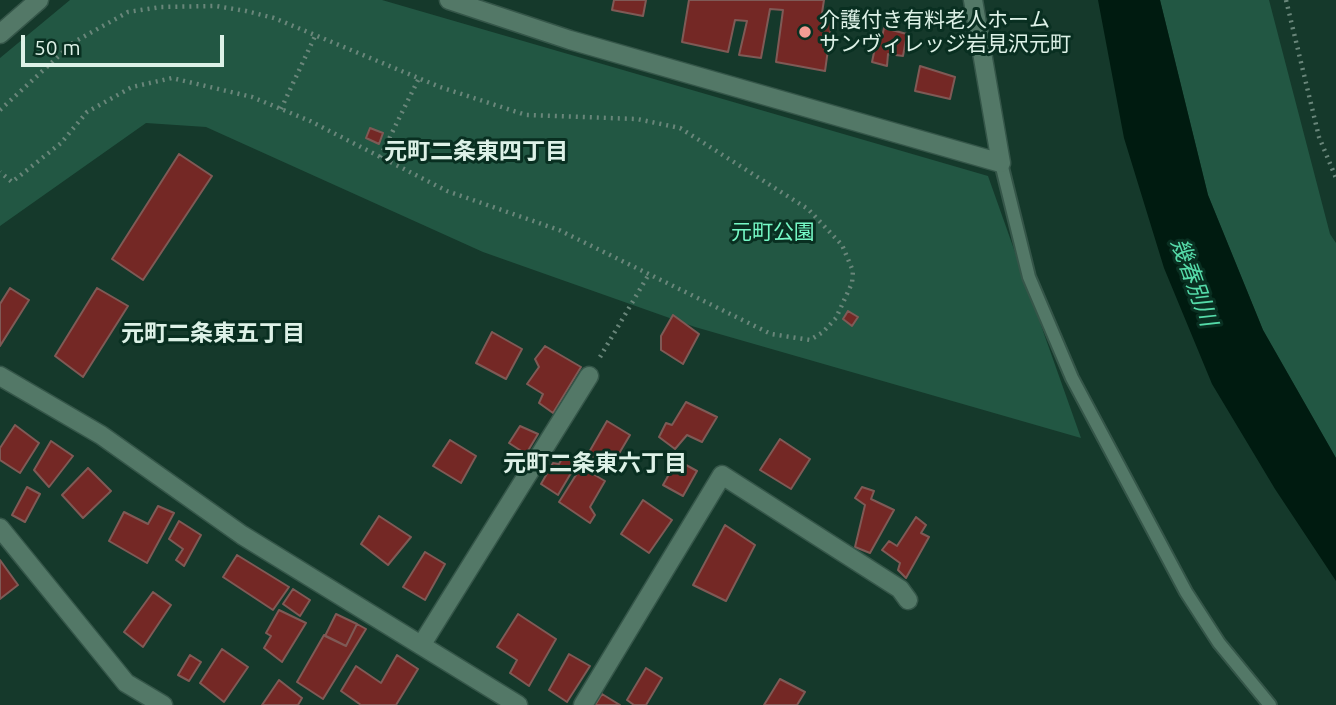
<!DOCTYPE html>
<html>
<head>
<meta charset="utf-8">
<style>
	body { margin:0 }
	#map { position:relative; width:1336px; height:705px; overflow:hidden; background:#15392b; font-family:Ubuntu,sans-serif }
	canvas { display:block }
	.scale { position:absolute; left:21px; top:35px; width:203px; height:32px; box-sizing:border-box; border:4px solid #ddf1e7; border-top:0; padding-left:9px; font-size:21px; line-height:24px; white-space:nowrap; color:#ddf1e7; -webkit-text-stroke:5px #092f21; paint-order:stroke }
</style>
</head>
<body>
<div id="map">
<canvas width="1336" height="705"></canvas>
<div class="scale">50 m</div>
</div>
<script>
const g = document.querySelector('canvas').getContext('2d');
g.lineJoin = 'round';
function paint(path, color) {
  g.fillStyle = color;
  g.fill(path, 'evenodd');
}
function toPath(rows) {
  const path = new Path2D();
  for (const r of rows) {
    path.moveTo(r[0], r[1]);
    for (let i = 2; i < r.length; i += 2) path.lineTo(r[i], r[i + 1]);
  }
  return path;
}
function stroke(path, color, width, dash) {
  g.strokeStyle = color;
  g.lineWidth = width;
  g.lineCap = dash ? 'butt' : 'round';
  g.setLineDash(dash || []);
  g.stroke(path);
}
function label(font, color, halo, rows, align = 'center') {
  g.font = font + ' Ubuntu,"Noto Sans JP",sans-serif';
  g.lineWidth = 6;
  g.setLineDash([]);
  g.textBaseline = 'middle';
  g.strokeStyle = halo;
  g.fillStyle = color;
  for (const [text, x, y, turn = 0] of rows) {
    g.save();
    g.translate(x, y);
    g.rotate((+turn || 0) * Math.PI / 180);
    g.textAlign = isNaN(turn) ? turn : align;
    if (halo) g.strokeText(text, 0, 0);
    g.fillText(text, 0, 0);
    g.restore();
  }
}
const green = toPath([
	[70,0,382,0,988,176,1081,438,695,327,483,252,206,127,146,123,0,226,0,58],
	[1160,0,1269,0,1330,234,1336,243,1336,458,1263,330,1208,195]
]);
const water = toPath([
	[1098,0,1160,0,1208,195,1263,330,1336,458,1336,581,1275,489,1212,384,1164,268,1124,138]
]);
const building = toPath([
	[614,0,646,0,643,16,612,10,614,0],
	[689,0,824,0,822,13,833,14,825,71,776,62,783,10,770,9,761,58,739,55,747,21,735,20,728,52,682,42,689,0],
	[884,28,907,34,903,56,888,54,887,66,872,62,877,38,882,37,884,28],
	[920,66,955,77,950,99,915,91,920,66],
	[370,128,383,133,379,144,366,138,370,128],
	[179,154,212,176,143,280,112,259,179,154],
	[10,288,29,300,0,346,0,304,10,288],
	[97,288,128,306,83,377,55,356,97,288],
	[848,311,858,317,852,326,843,319,848,311],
	[673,315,699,334,683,364,661,350,661,336,673,315],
	[492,332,522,349,506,379,476,363,492,332],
	[545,346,581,367,553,413,539,403,543,394,527,384,539,367,535,359,545,346],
	[686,402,717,417,702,442,687,435,675,449,659,437,666,423,672,425,686,402],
	[607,421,630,435,611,467,588,454,607,421],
	[15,425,39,443,20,473,0,460,0,448,15,425],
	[520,426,538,434,526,454,509,443,520,426],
	[780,439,810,459,791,489,760,470,780,439],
	[450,440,476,456,461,483,433,466,450,440],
	[51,441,73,456,49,487,34,470,51,441],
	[564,455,577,463,558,495,541,484,553,463,559,464,564,455],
	[677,460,697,471,683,496,663,485,677,460],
	[581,467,605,481,590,507,595,515,590,523,559,502,581,467],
	[88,468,111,491,83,518,62,495,88,468],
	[27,487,40,494,25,522,12,515,27,487],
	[862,487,874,491,871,499,894,510,870,553,855,547,865,505,855,498,862,487],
	[643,500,672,520,649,553,621,534,643,500],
	[158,506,174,513,147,563,109,541,124,512,148,524,158,506],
	[379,516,411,537,388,565,361,544,379,516],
	[916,517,926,525,921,533,929,537,906,578,898,570,900,563,882,550,889,541,897,546,916,517],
	[179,521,201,535,184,566,176,560,183,549,169,539,179,521],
	[725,525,755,545,726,601,693,585,725,525],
	[425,552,445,564,425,600,403,587,425,552],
	[237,555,289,587,273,610,223,577,237,555],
	[0,560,18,585,0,599,0,560],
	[293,589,310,600,300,616,283,604,293,589],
	[153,592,171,605,143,647,124,632,153,592],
	[279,610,306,623,282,662,264,648,271,636,266,633,279,610],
	[336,614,357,624,346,646,325,636,336,614],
	[518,614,556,639,529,686,510,673,517,660,497,647,518,614],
	[357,624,366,629,323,699,297,682,324,635,346,646,357,624],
	[222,649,248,667,224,702,200,683,222,649],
	[569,654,590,666,567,702,549,690,569,654],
	[190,655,201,662,189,681,178,675,190,655],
	[397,655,418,669,396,705,361,705,341,691,356,666,381,683,397,655],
	[646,668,662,678,646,705,634,705,627,700,646,668],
	[780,679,805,692,797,705,764,705,780,679],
	[279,680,302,698,298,705,262,705,279,680],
	[602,694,620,705,595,705,602,694]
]);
const path = toPath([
	[1286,0,1319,137,1336,178],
	[281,109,316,34],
	[0,110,74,42,128,12,161,7,216,6,246,11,274,18,440,87,526,115,637,119,680,128,808,209,842,245,853,271,852,283,836,318,823,332,810,340,771,334,559,230,447,191,310,121,252,97,172,78,132,87,87,112,61,143,12,182,0,172],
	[380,157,419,78],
	[600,357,649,274]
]);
const lane = toPath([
	[1001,163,1029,277,1072,378,1186,592,1219,643,1270,705]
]);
const street = toPath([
	[449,0,570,40,1001,163,973,0],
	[0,34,39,0],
	[0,376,101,435,242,535,518,705],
	[0,528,126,683,163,705],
	[422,644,589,376],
	[583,705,722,475,900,589,908,600]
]);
const markers = [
	[805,32,7,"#f59c94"]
];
const poiNames = [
	["介護付き有料老人ホーム",819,20],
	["サンヴィレッジ岩見沢元町",819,44]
];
const parkNames = [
	["元町公園",773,232]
];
const neighbourhoodNames = [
	["元町二条東四丁目",476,151],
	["元町二条東五丁目",213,333],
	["元町二条東六丁目",595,463]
];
const waterNames = [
	["幾春別川",1194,282,70]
];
paint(green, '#225743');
paint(water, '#001b10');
paint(building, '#742825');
stroke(building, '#7f5a56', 2);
stroke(lane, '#355649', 16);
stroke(street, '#355649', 21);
stroke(path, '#69867a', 4.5, [2, 5]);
stroke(lane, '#537867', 12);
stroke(street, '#537867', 18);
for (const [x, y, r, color] of markers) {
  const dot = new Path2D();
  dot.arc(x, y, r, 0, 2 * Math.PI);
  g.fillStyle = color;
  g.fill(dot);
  stroke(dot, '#092f21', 2.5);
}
label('21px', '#ddf1e7', '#092f21', poiNames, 'left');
label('21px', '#76f9c6', '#092f21', parkNames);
label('bold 23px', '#ddf1e7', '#092f21', neighbourhoodNames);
label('italic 23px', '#55dba9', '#092f21', waterNames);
</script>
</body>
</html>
